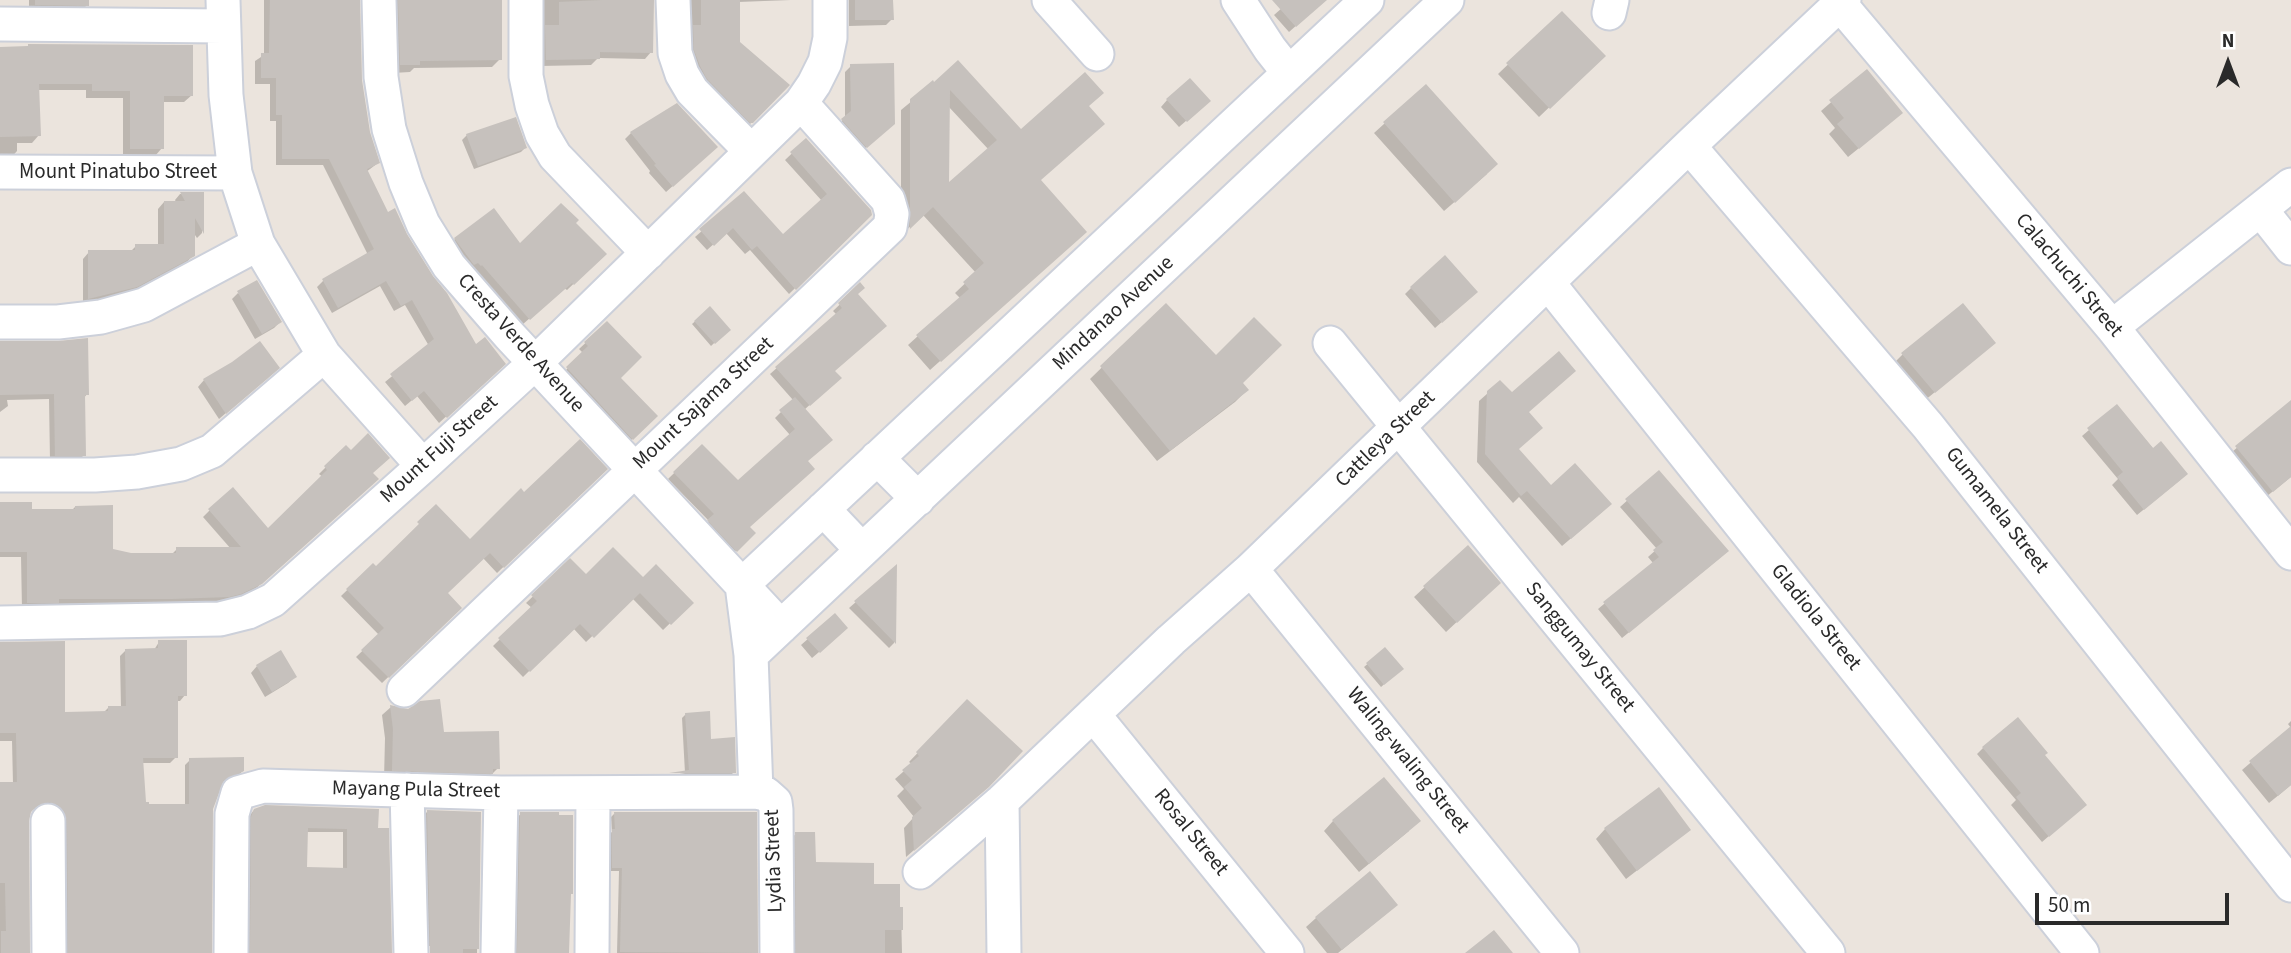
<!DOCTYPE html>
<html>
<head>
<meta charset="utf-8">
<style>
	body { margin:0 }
	#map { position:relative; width:2291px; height:953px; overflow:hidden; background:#ebe4dd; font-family:"Source Sans 3",sans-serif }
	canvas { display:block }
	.north { position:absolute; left:2193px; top:28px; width:70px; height:70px; -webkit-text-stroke:5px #fff; paint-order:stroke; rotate:0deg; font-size:19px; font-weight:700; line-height:28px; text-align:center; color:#2a2a2a }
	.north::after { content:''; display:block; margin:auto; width:24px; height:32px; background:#2a2a2a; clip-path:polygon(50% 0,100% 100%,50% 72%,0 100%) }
	.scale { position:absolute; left:2035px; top:893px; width:194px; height:32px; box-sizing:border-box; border:4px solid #2a2a2a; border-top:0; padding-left:9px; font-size:21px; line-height:24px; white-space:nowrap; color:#2a2a2a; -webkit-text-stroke:5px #fff; paint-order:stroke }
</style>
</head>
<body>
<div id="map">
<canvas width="2291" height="953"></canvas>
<div class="north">N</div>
<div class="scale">50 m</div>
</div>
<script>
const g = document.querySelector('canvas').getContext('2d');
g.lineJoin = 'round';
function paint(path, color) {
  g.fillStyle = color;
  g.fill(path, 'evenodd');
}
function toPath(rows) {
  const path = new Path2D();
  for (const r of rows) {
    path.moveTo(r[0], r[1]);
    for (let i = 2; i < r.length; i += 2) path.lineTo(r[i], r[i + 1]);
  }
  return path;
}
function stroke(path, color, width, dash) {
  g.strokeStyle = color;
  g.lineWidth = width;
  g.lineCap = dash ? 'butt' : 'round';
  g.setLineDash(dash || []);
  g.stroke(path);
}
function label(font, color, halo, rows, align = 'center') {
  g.font = font + ' "Source Sans 3",sans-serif';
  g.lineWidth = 5;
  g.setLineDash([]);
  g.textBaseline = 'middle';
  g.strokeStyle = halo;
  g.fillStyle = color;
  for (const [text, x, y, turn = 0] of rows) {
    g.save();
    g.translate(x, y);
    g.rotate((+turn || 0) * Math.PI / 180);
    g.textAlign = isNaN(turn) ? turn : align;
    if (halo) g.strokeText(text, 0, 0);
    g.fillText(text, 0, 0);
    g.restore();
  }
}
const shadow = toPath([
	[29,0,88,0,87,5,80,12,29,11],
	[264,0,358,0,360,80,368,132,378,163,366,172,387,214,405,235,476,346,503,364,439,423,417,396,405,406,385,382,429,346,405,305,394,311,380,286,332,313,317,287,323,281,368,255,323,165,276,165,276,121,270,121,270,84,255,84,255,61,264,55],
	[391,0,500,0,500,59,492,67,414,68,410,72,393,73],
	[544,0,652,0,651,52,645,59,598,58,591,65,540,66,539,34,543,30],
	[684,0,791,0,738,2,738,43,781,93,745,129,693,73],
	[849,0,891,0,892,19,886,25,849,26],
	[1291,0,1325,0,1289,32,1274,15],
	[1562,13,1603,56,1539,117,1498,74],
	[0,49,192,95,184,102,162,102,162,148,155,156,123,156,123,98,86,98,86,90,38,90,39,135,32,143,17,143,17,151,10,159,0,159],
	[958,63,1021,131,1039,181,1075,241,930,370,908,345,960,298,955,293,976,273,923,215,901,235,901,110],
	[948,106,989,150,948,186],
	[851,66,886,130,860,153,836,126,845,118,845,72],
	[1867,71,1891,122,1848,157,1829,134,1835,128,1821,111],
	[1426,86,1487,174,1444,211,1374,133],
	[1167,100,1202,107,1179,127,1161,107],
	[631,133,710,153,666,192,649,173,650,171,625,139],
	[467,135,525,148,521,152,474,169,462,140],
	[806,140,870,215,789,294,750,250,745,254,726,233,707,250,695,237,744,194,783,236,822,201,785,160],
	[180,194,202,194,202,233,197,238,193,232,193,255,187,262,129,293,83,304,83,259,89,252,130,252,136,246,158,246,158,209,164,202,176,202,175,200],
	[574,223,605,254,567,290,564,288,522,325,475,270,474,271,449,245,455,239,520,246],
	[860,285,833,372,833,384,804,410,806,462,748,527,754,533,730,556,703,527,709,521,668,479,702,446,738,483,790,435,775,418,793,400,770,374,837,315,833,311],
	[1411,288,1469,298,1435,328,1405,294],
	[238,293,280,322,274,328,255,339,232,299],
	[1166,305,1247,390,1235,402,1157,461,1090,379],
	[709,309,728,330,711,346,692,324],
	[607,323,619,378,656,416,626,445,561,375,583,353,579,349],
	[0,343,87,394,84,398,84,455,78,461,50,461,49,399,7,400,8,406,0,412],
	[1984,352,1924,401,1893,364,1903,354],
	[233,363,271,374,219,419,198,387,204,380],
	[1488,393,1512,395,1527,413,1517,450,1551,487,1602,512,1562,546,1519,497,1513,503,1477,462,1479,401],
	[2289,404,2291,406,2291,477,2262,500,2226,457],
	[2117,406,2180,480,2137,515,2112,485,2118,479,2082,436],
	[346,447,371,473,371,485,254,590,234,599,222,602,164,604,55,604,51,608,22,609,21,557,0,557,0,503,31,510,72,510,75,507,111,550,130,555,171,555,177,549,231,549,203,517,209,511,233,489,268,530,323,477,319,474],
	[605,469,497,573,483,558,446,593,460,608,382,683,356,657,379,635,341,596,373,565,376,568,436,507,470,541,524,494],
	[1659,472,1721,557,1622,638,1598,609,1653,563,1648,557,1657,549,1620,507],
	[1468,547,1489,592,1446,632,1414,597],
	[570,561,586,576,643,580,691,603,663,630,632,598,586,642,573,628,523,677,493,646,532,608,526,603],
	[895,568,894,643,889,648,849,608],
	[835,615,840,634,812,658,801,645],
	[159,642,185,695,180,701,176,701,176,757,170,763,142,763,144,804,147,806,185,805,185,765,190,760,243,771,237,776,220,783,211,813,210,953,63,953,42,807,31,810,27,821,28,953,0,953,0,784,13,784,12,741,0,741,0,643,63,714,103,713,108,708,121,708,120,656,126,650,154,650],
	[1385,649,1401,669,1381,687,1364,667],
	[257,666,295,677,288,683,265,697,251,673],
	[967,701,978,795,906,857,904,828,914,817,897,796,904,789,895,779,912,764,909,762],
	[391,707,443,734,498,768,489,777,384,779,385,738,382,715],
	[686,714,734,772,730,776,668,776,685,773,682,718],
	[2291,721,2291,785,2269,803,2242,770,2291,728,2288,724],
	[1983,748,2043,755,2078,811,2042,842,2011,805,2016,800,1977,754],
	[254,810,376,830,390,953,247,953,248,822,250,815],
	[306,832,343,832,343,870,305,869],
	[427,812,480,813,477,953,443,953,443,946,426,946,423,816],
	[521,814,571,894,569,896,568,953,514,953,516,818],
	[614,814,755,814,756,953,617,953,619,871,609,871,609,834,612,832,611,817],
	[1333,821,1409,831,1359,872,1324,831],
	[1605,829,1689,830,1626,879,1596,839],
	[796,834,815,864,872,886,898,909,901,909,902,953,793,953,792,837],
	[1386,914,1338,953,1327,953,1306,927,1316,918]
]);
const building = toPath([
	[35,0,89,0,89,6,35,5],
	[270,0,360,0,362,80,370,132,380,163,367,169,388,212,395,208,407,234,433,276,447,293,476,344,485,337,506,364,447,418,424,391,412,401,390,374,434,339,412,300,401,306,386,281,338,308,322,279,374,249,329,159,282,159,282,115,276,115,276,78,261,78,261,53,269,53],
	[398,0,502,0,502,60,420,61,420,65,400,65],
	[603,0,654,0,653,53,600,52,600,59,546,60,545,25,559,25,559,2],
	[701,0,740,0,740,42,790,85,753,123,750,123,707,79,700,66,694,50,693,25,701,25],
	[855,0,893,0,894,20,855,20],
	[1272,0,1327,0,1296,27],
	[1562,11,1606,56,1550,109,1506,63],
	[28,44,193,45,193,96,164,96,164,149,130,149,130,91,92,91,92,84,39,84,41,136,0,137,0,47,28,46],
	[958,60,1021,129,1085,72,1104,93,1089,106,1105,124,1041,180,1087,232,941,362,916,335,969,289,963,282,984,263,933,207,910,229,910,99,933,80,934,82],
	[950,90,997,140,949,182],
	[894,63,895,124,867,148,841,119,851,111,850,64],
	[1867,69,1903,113,1859,149,1837,124,1844,118,1829,100],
	[1190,78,1211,101,1187,122,1166,99],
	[1426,84,1498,164,1455,203,1383,122],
	[677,103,718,147,673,187,654,165,656,164,630,132],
	[516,117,527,148,478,166,466,134],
	[806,138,871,210,872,215,796,290,757,246,752,250,733,228,714,246,699,229,744,191,783,234,827,194,790,152],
	[180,192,204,192,204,234,195,218,195,256,137,287,88,299,88,250,135,250,135,244,164,244,164,201,185,201],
	[561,203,579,220,576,223,607,254,574,285,572,283,530,320,482,265,481,266,478,263,474,265,454,238,494,208,520,243],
	[1445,255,1478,292,1442,323,1410,287],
	[257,280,282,322,262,334,237,291],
	[860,282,865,288,858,294,887,326,835,371,842,378,810,406,775,367,842,308,838,303],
	[1166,303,1216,355,1254,317,1282,345,1243,383,1249,390,1170,451,1100,366],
	[1963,303,1996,343,1935,393,1901,353],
	[710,306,731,330,715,344,694,321],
	[607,321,642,357,621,378,658,416,633,440,566,367,588,346,584,342],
	[88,338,89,395,85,395,86,456,55,456,54,394,0,395,0,341,58,341],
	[260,341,280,368,226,414,203,379,232,362],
	[1559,351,1576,371,1529,412,1543,428,1519,449,1551,485,1575,463,1612,504,1571,539,1527,491,1521,496,1485,454,1487,391,1500,380,1512,392],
	[795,397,833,440,808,461,815,469,750,527,756,533,737,552,707,520,714,514,673,472,702,444,738,480,795,429,779,410],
	[2291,400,2291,477,2273,492,2235,446],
	[2117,404,2153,448,2161,441,2188,474,2144,510,2117,477,2123,472,2087,428],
	[368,433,390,458,373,473,379,479,262,584,241,594,229,597,171,599,59,599,59,603,27,603,27,552,0,552,0,502,32,502,32,509,75,509,75,506,113,505,113,549,131,553,176,553,176,547,241,547,208,509,233,487,268,528,327,470,324,466,346,445,351,450],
	[580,439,608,469,504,568,490,553,448,593,462,608,389,678,361,650,384,628,346,589,373,563,376,566,419,524,417,522,436,504,470,539,521,488,524,492],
	[1659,470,1729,551,1629,633,1603,602,1659,557,1653,550,1663,542,1625,499],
	[1468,545,1501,583,1457,623,1423,586],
	[613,547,643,577,656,564,694,603,671,625,640,593,594,638,580,624,530,672,498,638,537,601,531,595,570,558,586,574],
	[897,564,896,644,854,601],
	[835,613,848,628,820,653,806,638],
	[158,640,187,640,187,696,178,696,178,758,143,758,146,802,149,802,149,804,189,804,189,758,244,757,244,771,224,780,213,809,212,953,68,953,67,821,64,811,58,805,49,802,38,805,31,812,29,821,30,953,1,953,1,931,6,931,5,883,0,883,0,782,17,782,16,733,0,733,0,642,65,641,65,712,108,711,108,706,126,706,125,649,158,648],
	[1385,647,1404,669,1384,685,1366,663],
	[281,650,297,677,272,692,256,665],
	[440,699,444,732,499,731,500,769,493,769,493,774,392,771,393,729,390,705,408,709,420,701],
	[967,699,1023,751,989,787,914,851,912,817,922,808,904,787,912,780,902,770,919,756,916,752],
	[710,711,711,739,735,737,736,773,669,773,689,770,685,713],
	[2018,717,2048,753,2045,755,2087,805,2049,837,2016,797,2021,793,1982,747],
	[2291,726,2291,785,2278,796,2249,761],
	[1384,777,1421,821,1369,864,1332,820],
	[1659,787,1691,830,1637,871,1604,828],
	[265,805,379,809,378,828,389,828,392,953,250,953,251,817,254,809],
	[308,828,347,829,347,868,307,867],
	[427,810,481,812,479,949,463,949,463,953,430,953],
	[520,812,559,812,559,815,573,815,573,894,571,894,569,953,517,953],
	[614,812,757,812,758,953,620,952,622,868,612,868,612,829,615,829],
	[795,832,815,832,816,862,874,863,874,884,900,884,900,907,903,907,903,930,885,930,885,953,796,953],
	[1370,871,1398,905,1342,950,1315,917],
	[1494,930,1513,953,1465,953]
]);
const minor = toPath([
	[223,0,226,95,235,173,258,244,324,355,423,466],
	[379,0,381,77,389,129,406,183,423,224,449,266,509,335,781,627],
	[526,0,526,76,532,105,542,134,555,156,648,253],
	[673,0,675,53,682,74,692,91,751,151],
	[1049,0,1097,54],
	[1238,0,1270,49,1289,73],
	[1840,4,2112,327,2291,553],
	[1609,13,1612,0],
	[0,24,223,26],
	[1689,146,1928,426,2291,885],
	[0,172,235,173],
	[2261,210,2291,248],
	[1549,284,2082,953],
	[0,322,58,322,101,317,144,305,258,244],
	[2112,327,2291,185],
	[1330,343,1828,953],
	[877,458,918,499],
	[0,475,95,475,137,472,181,464,212,451,324,355],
	[823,509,862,550],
	[1251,569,1562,953],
	[742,585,1367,0],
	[742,585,751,655,756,792],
	[0,623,220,619,248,612,273,600,423,466,535,363,801,103,814,84,825,62,830,38,830,0],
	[751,655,1447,0],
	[404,690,890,227,892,214,888,200,801,103],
	[1093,714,1287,953],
	[407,790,411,953],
	[1002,801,1004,953],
	[48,821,49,953],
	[920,872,1002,801,1171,640,1251,569,1689,146,1844,0],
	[231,953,232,814,238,793,263,786,501,793,756,792,766,794,775,802,776,810,777,953],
	[498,953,501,793],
	[592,953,593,794]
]);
const streetNames = [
	["Mount Pinatubo Street",118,173],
	["Calachuchi Street",2068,276,50],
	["Mindanao Avenue",1114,314,-43],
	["Cresta Verde Avenue",520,344,48],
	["Mount Sajama Street",704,404,-43],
	["Cattleya Street",1386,440,-44],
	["Mount Fuji Street",440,450,-42],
	["Gumamela Street",1996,511,52],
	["Gladiola Street",1815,618,51],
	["Sanggumay Street",1579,648,51],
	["Waling-waling Street",1407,761,51],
	["Mayang Pula Street",416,791,1],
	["Rosal Street",1190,833,51],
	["Lydia Street",775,861,-92]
];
paint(shadow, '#0003');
paint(building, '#c6c1bd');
stroke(minor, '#ccd0da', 37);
stroke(minor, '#fff', 33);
label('21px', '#2a2a2a', '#fff', streetNames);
</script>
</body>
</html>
